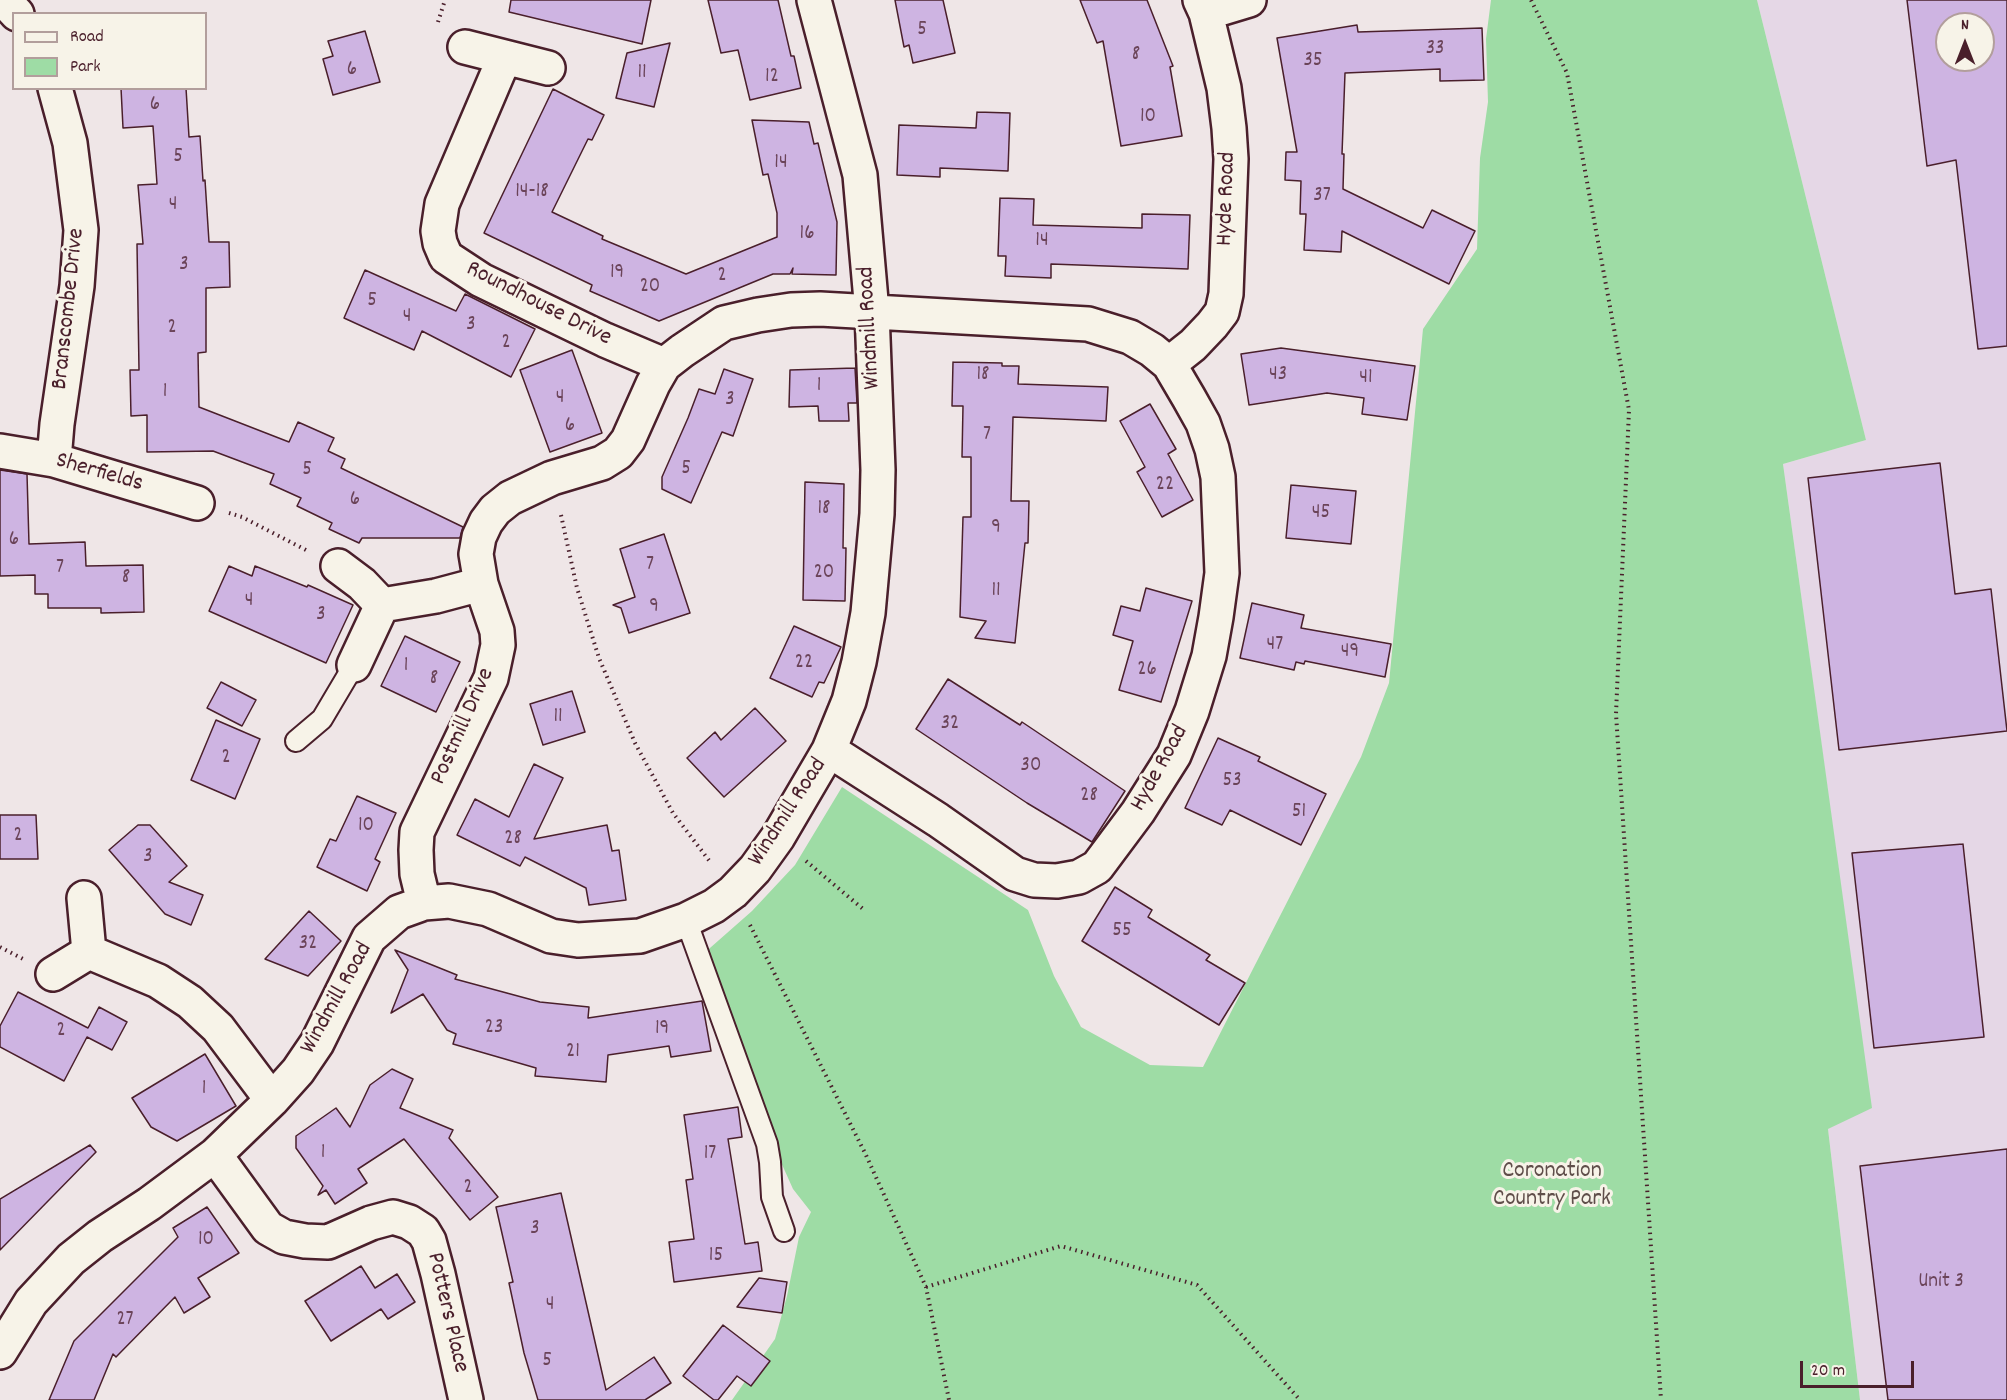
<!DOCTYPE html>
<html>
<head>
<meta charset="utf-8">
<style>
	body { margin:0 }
	#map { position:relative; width:2007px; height:1400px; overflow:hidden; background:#efe6e7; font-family:Dekko,sans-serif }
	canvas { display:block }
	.legend { position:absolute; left:12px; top:12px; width:195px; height:78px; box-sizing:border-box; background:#f7f3e8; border:2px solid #b29e9c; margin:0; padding:8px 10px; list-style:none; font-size:18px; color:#4a1f2b }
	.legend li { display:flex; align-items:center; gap:12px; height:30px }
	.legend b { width:30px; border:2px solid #b29e9c }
	.north { position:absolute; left:1935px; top:12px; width:60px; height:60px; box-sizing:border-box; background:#f7f3e8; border:2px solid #b29e9c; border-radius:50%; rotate:0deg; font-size:16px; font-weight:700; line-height:24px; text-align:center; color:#4a1f2b }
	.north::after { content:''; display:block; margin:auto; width:21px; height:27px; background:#4a1f2b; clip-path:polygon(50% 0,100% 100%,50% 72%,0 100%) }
	.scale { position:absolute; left:1800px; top:1361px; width:114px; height:27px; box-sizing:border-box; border:3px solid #4a1f2b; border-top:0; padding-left:8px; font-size:18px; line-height:21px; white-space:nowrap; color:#4a1f2b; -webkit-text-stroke:4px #f7f3e8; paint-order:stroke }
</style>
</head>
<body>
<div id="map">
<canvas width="2007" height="1400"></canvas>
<ul class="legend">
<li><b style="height:8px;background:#f7f3e8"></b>Road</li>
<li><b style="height:16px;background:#9edca5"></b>Park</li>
</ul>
<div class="north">N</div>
<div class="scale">20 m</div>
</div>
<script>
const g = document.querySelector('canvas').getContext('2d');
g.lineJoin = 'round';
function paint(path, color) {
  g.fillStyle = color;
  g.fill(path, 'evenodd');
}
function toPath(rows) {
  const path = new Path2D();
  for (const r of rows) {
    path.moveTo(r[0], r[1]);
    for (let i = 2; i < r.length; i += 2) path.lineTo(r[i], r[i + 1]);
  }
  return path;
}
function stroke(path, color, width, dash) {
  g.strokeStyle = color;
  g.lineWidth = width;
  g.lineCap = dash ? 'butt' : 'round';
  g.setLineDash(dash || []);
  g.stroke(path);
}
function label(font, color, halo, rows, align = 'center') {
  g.font = font + ' Dekko,sans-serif';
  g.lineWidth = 6;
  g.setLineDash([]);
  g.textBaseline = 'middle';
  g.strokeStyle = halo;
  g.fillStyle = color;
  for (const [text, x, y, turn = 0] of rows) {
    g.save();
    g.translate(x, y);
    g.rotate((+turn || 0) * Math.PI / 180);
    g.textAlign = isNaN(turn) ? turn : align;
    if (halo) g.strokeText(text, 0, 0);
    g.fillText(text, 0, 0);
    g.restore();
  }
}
const built = toPath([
	[1757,0,2007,0,2007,1400,1860,1400,1828,1129,1871,1107,1783,464,1866,440],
	[1947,24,1983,24,1983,60,1947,60]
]);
const green = toPath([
	[1491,0,1757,0,1866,440,1783,464,1872,1108,1828,1129,1860,1400,732,1400,775,1339,787,1296,799,1237,811,1212,793,1189,780,1160,702,955,752,911,795,865,842,787,1028,910,1054,976,1081,1027,1150,1065,1203,1067,1361,757,1389,683,1423,329,1477,249,1480,158,1488,102,1486,39]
]);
const building = toPath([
	[511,0,651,0,642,44,509,12,511,0],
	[708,0,778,0,791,56,794,56,801,88,750,100,738,50,721,53,708,0],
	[895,0,943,0,955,53,913,63,909,45,904,47,895,0],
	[1080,0,1147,0,1173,66,1170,67,1182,136,1121,146,1103,41,1097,43,1080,0],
	[1907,0,2007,0,2007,346,1978,349,1956,160,1927,166,1907,0],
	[1947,24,1983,24,1983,60,1947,60,1947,24],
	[1357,25,1358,32,1482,28,1484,80,1440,81,1440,69,1345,73,1342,154,1344,154,1343,189,1423,228,1432,210,1475,231,1449,284,1342,231,1341,252,1304,250,1306,214,1300,214,1301,181,1285,180,1286,152,1297,152,1277,38,1357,25],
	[365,31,380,82,333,95,323,59,333,56,328,41,365,31],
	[670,43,654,107,616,98,627,53,670,43],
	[121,88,186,88,189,137,200,136,203,181,205,180,209,242,229,242,230,287,206,288,206,352,198,353,199,407,289,442,298,422,334,438,328,451,345,459,341,468,463,527,460,538,362,538,359,543,329,529,332,523,297,506,301,498,270,484,274,474,213,451,147,452,147,415,131,416,130,370,139,370,137,244,143,244,138,185,157,184,153,126,123,128,121,88],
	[553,89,604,115,592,140,588,139,552,212,603,236,602,239,686,274,777,237,777,213,768,174,763,175,752,120,809,122,814,144,818,143,837,222,836,275,792,274,793,268,790,274,773,274,659,321,590,291,592,285,484,233,553,89],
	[977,112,1010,113,1008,171,940,168,940,177,897,175,899,125,976,128,977,112],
	[1000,198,1034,199,1033,225,1142,228,1142,214,1190,215,1188,269,1051,264,1051,278,1005,276,1006,256,998,256,1000,198],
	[365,270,456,311,465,294,535,329,511,377,422,331,414,350,344,318,365,270],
	[1281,348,1415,366,1407,420,1362,414,1364,398,1327,393,1249,405,1241,354,1281,348],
	[572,350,602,433,550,452,520,370,572,350],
	[953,362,1002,363,1002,366,1019,366,1018,384,1108,387,1106,421,1013,417,1011,501,1029,501,1028,543,1025,543,1015,643,975,638,986,621,960,617,963,517,971,517,971,457,962,457,963,406,952,406,953,362],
	[855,368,857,403,848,403,849,421,819,421,818,406,789,407,790,370,855,368],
	[724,369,753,379,733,436,722,432,691,503,662,489,662,477,688,418,699,389,715,394,724,369],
	[1150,404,1176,449,1168,454,1193,500,1162,517,1137,472,1145,467,1120,421,1150,404],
	[1940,463,1955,594,1991,589,2007,731,1839,750,1808,478,1940,463],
	[0,470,27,474,29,544,85,542,86,566,143,565,144,612,101,613,101,608,48,608,48,594,35,594,35,575,0,576,0,470],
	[805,482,844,484,843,548,846,548,845,601,803,600,805,482],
	[1291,485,1356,491,1351,544,1286,538,1291,485],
	[664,534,690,613,629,633,621,608,613,605,635,597,620,549,664,534],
	[229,566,252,576,255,566,307,587,308,585,353,605,326,663,209,611,229,566],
	[1146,588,1192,601,1161,702,1119,690,1133,641,1113,635,1121,606,1140,611,1146,588],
	[1252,603,1304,615,1301,628,1391,644,1385,677,1305,661,1304,664,1296,662,1294,670,1240,658,1252,603],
	[794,626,841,647,824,683,819,682,812,697,770,678,794,626],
	[405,636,460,662,436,712,381,686,405,636],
	[948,679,1020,725,1022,722,1125,791,1092,842,1027,803,916,729,948,679],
	[221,682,256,700,242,726,207,708,221,682],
	[572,691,585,732,543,745,530,704,572,691],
	[755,708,786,741,724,797,687,758,715,732,721,740,755,708],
	[216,720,260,739,235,799,191,780,216,720],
	[1218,738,1260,757,1258,761,1326,794,1301,845,1230,810,1222,825,1185,808,1218,738],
	[534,764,563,778,534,839,607,825,612,851,619,850,626,900,589,905,586,888,525,857,520,866,457,835,475,799,509,817,534,764],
	[357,796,396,813,375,859,380,862,367,891,317,867,330,839,336,841,357,796],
	[0,815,36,815,38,859,0,859,0,815],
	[138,825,150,825,187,866,169,882,203,895,191,925,165,914,109,850,138,825],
	[1963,844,1984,1037,1874,1048,1852,853,1963,844],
	[1115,887,1152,910,1148,917,1210,955,1206,960,1245,983,1219,1025,1082,941,1115,887],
	[309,911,341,941,308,976,265,959,309,911],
	[395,950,457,975,455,979,540,1002,589,1007,588,1018,702,1001,711,1051,671,1057,669,1046,608,1055,606,1082,535,1076,536,1068,453,1044,456,1034,447,1030,423,994,391,1013,408,970,395,950],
	[18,992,88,1028,99,1007,127,1022,112,1050,87,1037,64,1081,0,1047,0,1026,18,992],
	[205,1054,236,1106,177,1141,151,1127,132,1098,205,1054],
	[392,1069,413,1079,400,1108,453,1130,449,1138,498,1197,470,1220,404,1139,358,1169,367,1183,335,1204,326,1190,318,1195,323,1186,296,1148,296,1136,336,1108,350,1127,370,1085,392,1069],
	[738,1107,742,1137,728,1139,745,1244,758,1242,762,1271,674,1282,669,1242,694,1239,686,1180,693,1179,684,1115,738,1107],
	[90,1145,96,1152,0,1250,0,1199,90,1145],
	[2007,1149,2007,1400,1888,1400,1860,1166,2007,1149],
	[561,1193,606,1390,654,1357,671,1383,645,1400,538,1400,524,1353,509,1283,513,1282,496,1207,561,1193],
	[207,1207,239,1253,198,1278,210,1297,184,1313,175,1297,116,1357,113,1354,94,1400,49,1400,74,1341,178,1237,173,1228,207,1207],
	[361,1266,375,1288,397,1274,415,1302,388,1319,381,1309,331,1341,305,1301,361,1266],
	[759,1278,787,1282,782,1313,737,1307,759,1278],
	[723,1325,770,1361,751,1386,737,1376,718,1400,714,1400,683,1376,723,1325]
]);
const path = toPath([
	[1531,0,1567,73,1629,410,1616,714,1661,1400],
	[438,22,445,0],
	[229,513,242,517,306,550],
	[561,515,577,588,599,658,635,743,673,813,711,863],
	[806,861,863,909],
	[750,925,865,1153,926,1287,949,1400],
	[0,947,23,959],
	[926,1287,1061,1246,1197,1285,1300,1400]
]);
const lane = toPath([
	[296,741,322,719,354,665],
	[686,920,767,1144,770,1162,772,1197,784,1231]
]);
const street = toPath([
	[4,0,17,14],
	[1206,13,1249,0],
	[465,47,548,68],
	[506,58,500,68,442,204,438,231,440,243,446,257,481,280,605,340,664,365],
	[1169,364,1193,345,1212,325,1222,312,1226,294,1231,159,1229,128,1224,88,1206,13,1200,0],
	[0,451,54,460,197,503],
	[54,460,57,424,77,286,81,230,70,143,55,88],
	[338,566,362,584,382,605,436,596,481,584],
	[354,665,382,605],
	[84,898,89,952,158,981,190,1002,218,1028,272,1100],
	[424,903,417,874,416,850,417,832,491,678,498,645,497,631,481,584,476,554,479,537,486,522,495,510,510,498,552,478,602,463,618,453,628,440,653,384,664,365,682,351,724,323,758,315,791,310,820,309,1088,324,1130,337,1152,350,1169,364,1189,398,1203,423,1212,449,1218,477,1222,573,1216,617,1209,656,1192,711,1174,755,1138,812,1097,867,1079,877,1057,881,1034,880,1015,874,938,820,829,750],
	[53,974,89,952],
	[215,1155,268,1228,284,1237,305,1241,328,1242,371,1223,393,1217,409,1222,423,1231,429,1241,438,1274,466,1400],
	[0,1352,31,1302,71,1259,100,1236,149,1204,215,1155,272,1100,298,1071,317,1043,369,938,399,912,424,903,449,901,488,909,551,936,578,940,640,936,686,920,714,906,733,892,755,869,778,837,829,750,849,701,859,662,868,613,877,514,878,470,872,312,860,175,814,0]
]);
const numberNames = [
	["5",922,31],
	["33",1435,50],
	["8",1136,56],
	["35",1313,62],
	["6",352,71],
	["11",642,74],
	["12",772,78],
	["6",155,106],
	["10",1148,118],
	["5",178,158],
	["14",781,164],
	["14-18",532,193],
	["37",1322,197],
	["4",173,206],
	["16",807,235],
	["14",1042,242],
	["3",184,266],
	["19",617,274],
	["2",722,277],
	["20",650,288],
	["5",372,302],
	["4",407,318],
	["3",471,326],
	["2",172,329],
	["2",506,344],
	["18",983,376],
	["43",1278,376],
	["41",1366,379],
	["1",819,387],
	["1",165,393],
	["4",560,399],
	["3",730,401],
	["6",570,427],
	["7",987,436],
	["5",686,470],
	["5",307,471],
	["22",1165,486],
	["6",355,501],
	["18",824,510],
	["45",1321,514],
	["9",996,529],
	["6",14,541],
	["7",650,566],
	["7",60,569],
	["20",824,574],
	["8",126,579],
	["11",996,592],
	["4",249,602],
	["9",654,608],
	["3",321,616],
	["47",1275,646],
	["49",1350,653],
	["22",804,664],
	["1",406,667],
	["26",1147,671],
	["8",434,680],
	["11",558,718],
	["32",950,725],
	["2",226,759],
	["30",1031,767],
	["53",1232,782],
	["28",1089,797],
	["51",1299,813],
	["10",366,827],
	["2",18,837],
	["28",513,840],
	["3",148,858],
	["55",1122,932],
	["32",308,945],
	["23",494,1029],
	["19",662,1030],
	["2",61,1032],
	["21",573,1053],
	["1",204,1090],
	["1",323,1154],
	["17",710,1155],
	["2",468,1189],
	["3",535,1230],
	["10",206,1241],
	["15",716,1257],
	["Unit 3",1941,1283],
	["4",550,1306],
	["27",125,1321],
	["5",547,1362]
];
const streetNames = [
	["Hyde Road",1228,199,-88],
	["Roundhouse Drive",538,305,27],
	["Branscombe Drive",70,309,-84],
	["Windmill Road",871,328,-93],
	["Sherfields",99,474,16],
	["Postmill Drive",464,727,-66],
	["Hyde Road",1161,769,-61],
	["Windmill Road",789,813,-57],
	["Windmill Road",338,999,-61],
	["Potters Place",446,1313,77]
];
const parkNames = [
	["Coronation",1552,1173],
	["Country Park",1552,1201]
];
paint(built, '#e5d7e6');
paint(green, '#9edca5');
paint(building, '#ceb4e2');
stroke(building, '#4a1f2b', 1.5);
stroke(lane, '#4a1f2b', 24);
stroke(street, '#4a1f2b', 38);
stroke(path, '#4a1f2b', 4, [1.5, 4.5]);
stroke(lane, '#f7f3e8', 20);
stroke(street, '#f7f3e8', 33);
label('21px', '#6b4459', null, numberNames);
label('24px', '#4a1f2b', '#f7f3e8', streetNames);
label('24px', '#5f4e4a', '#f7f3e8', parkNames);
</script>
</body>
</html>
